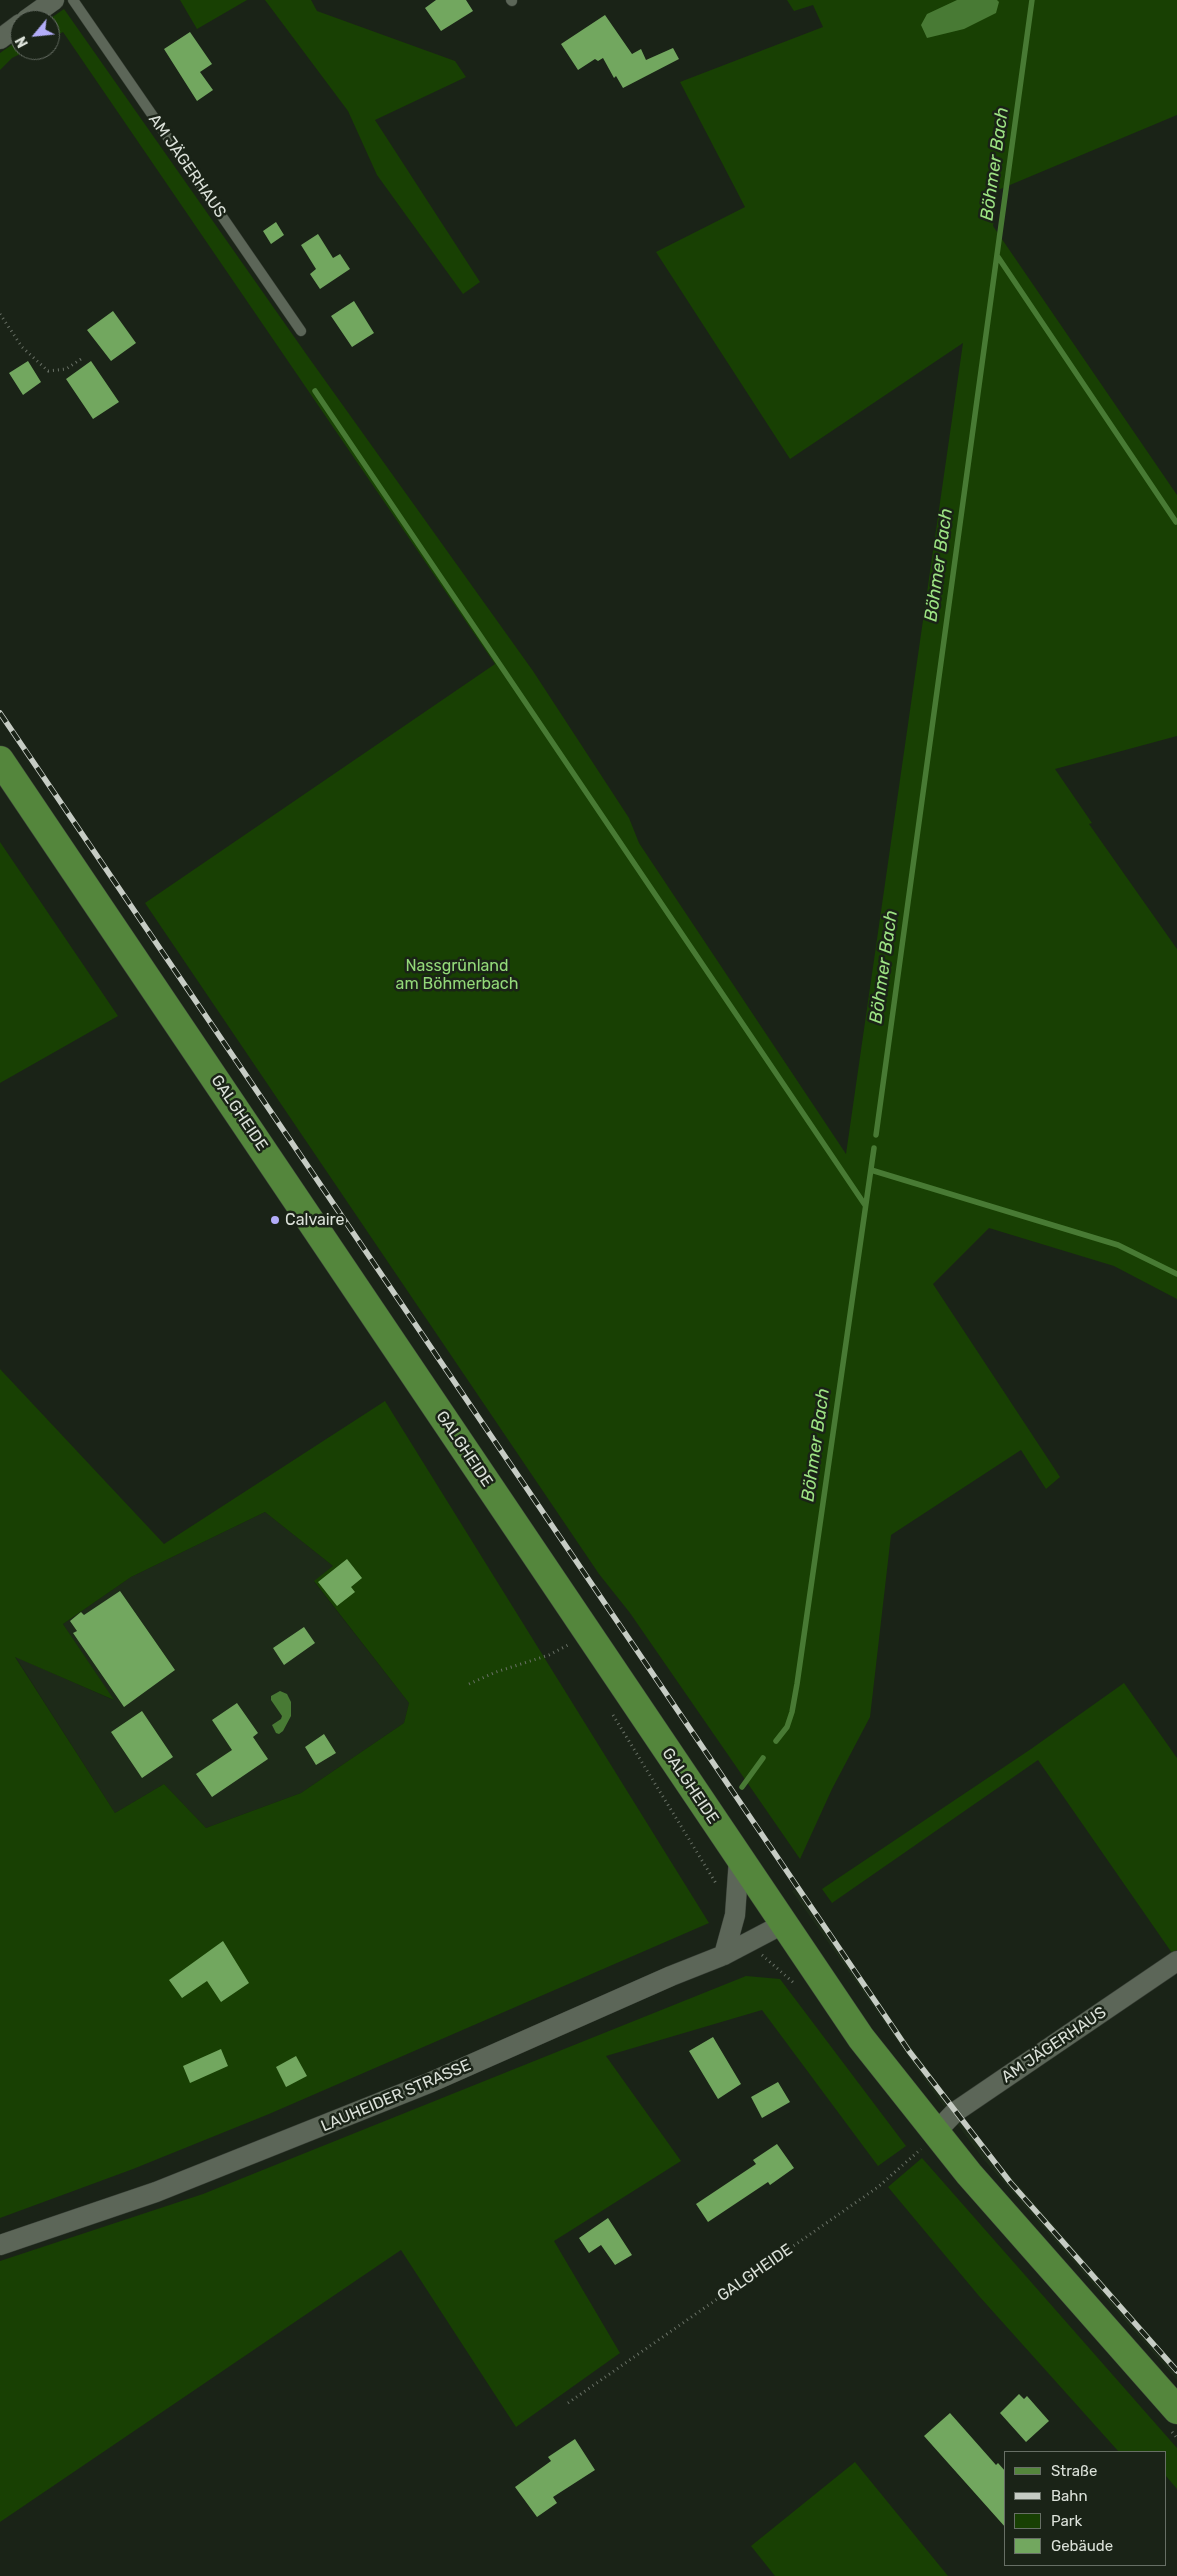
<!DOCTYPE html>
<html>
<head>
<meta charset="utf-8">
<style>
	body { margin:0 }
	#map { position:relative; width:1177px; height:2576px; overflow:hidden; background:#1a2317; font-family:Rubik,sans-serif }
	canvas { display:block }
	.legend { position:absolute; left:1004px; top:2451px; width:162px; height:115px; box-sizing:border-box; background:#1a2317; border:1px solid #676f65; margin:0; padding:6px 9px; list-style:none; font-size:15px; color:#dbe1d9 }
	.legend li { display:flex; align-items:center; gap:10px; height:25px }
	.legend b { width:25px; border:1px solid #676f65 }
	.north { position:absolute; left:10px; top:10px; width:50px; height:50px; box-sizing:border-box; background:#1a2317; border:1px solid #676f65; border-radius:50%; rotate:242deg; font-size:14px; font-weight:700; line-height:20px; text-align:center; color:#dbe1d9 }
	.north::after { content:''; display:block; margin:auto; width:18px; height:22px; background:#b3adf9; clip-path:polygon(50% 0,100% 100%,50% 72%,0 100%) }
</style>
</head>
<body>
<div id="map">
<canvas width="1177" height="2576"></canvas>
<ul class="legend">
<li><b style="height:6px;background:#54863c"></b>Straße</li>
<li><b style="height:6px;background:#c6ccc4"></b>Bahn</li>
<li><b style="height:14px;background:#184003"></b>Park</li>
<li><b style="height:14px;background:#72a75f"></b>Gebäude</li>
</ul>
<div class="north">N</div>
</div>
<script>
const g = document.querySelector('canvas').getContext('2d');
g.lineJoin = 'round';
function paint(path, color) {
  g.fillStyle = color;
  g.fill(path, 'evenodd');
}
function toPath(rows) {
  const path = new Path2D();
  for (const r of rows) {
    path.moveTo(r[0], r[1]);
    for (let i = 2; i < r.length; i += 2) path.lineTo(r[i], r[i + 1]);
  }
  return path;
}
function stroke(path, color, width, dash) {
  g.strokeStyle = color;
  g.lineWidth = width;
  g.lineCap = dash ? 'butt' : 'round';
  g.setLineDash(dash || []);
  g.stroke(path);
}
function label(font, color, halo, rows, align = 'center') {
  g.font = font + ' Rubik,sans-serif';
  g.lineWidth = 5;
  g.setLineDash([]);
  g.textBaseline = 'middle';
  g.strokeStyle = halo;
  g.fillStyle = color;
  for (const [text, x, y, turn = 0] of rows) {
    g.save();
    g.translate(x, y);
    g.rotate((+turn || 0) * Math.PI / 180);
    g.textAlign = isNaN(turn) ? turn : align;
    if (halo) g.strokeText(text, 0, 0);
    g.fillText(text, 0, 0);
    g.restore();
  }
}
const built = toPath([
	[265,1512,333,1566,314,1582,409,1703,404,1723,301,1793,206,1828,164,1784,115,1813,15,1656,113,1700,63,1624,131,1577],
	[800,1886,903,2036,963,2117,998,2162,1177,2366,1177,2380,984,2160,939,2100,792,1891]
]);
const green = toPath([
	[180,0,247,0,197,29],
	[265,0,311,0,317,11,455,61,466,77,375,120,480,282,463,294,377,175,348,111],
	[787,0,1177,0,1177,115,998,190,993,226,1177,495,1177,736,1055,769,1092,823,1089,824,1177,949,1177,1299,1114,1266,989,1228,933,1284,1060,1477,1046,1489,1021,1450,891,1535,870,1717,832,1789,800,1859,630,1613,599,1574,145,903,495,664,63,32,50,38,50,20,48,20,64,9,309,358,533,671,629,818,639,843,846,1154,963,343,790,459,656,252,745,207,680,82,823,27,813,5,794,11],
	[20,39,20,50,28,50,12,58,0,70,0,53],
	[0,842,118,1016,0,1083],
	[0,1369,164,1544,385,1401,709,1923,269,2114,133,2169,0,2218],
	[265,1512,333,1566,314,1581,409,1703,404,1723,301,1793,206,1828,164,1784,115,1813,15,1657,114,1700,63,1624,131,1577],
	[1124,1683,1177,1758,1177,1950,1172,1953,1038,1760,832,1903,822,1889,1031,1749],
	[746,1976,780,1979,906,2146,878,2166,762,2010,606,2056,681,2161,554,2241,620,2353,516,2427,401,2250,0,2522,0,2261,203,2194],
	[922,2158,1177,2448,1177,2489,1166,2476,1166,2452,1119,2452,979,2296,888,2187],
	[855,2462,948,2576,775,2576,751,2546]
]);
const water = toPath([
	[957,0,997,0,999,2,996,13,964,29,927,38,921,25,927,14],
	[280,1691,287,1694,291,1702,291,1716,283,1731,279,1734,276,1733,272,1725,281,1719,282,1716,271,1700,271,1696]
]);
const stream = toPath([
	[998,257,1176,522],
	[315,391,865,1205],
	[876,1135,1032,0],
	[871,1170,1118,1245,1177,1274],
	[776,1741,787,1727,792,1712,797,1684,874,1148],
	[742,1787,763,1758]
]);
const building = toPath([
	[436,0,466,0,473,11,441,31,425,8],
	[605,15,632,54,641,49,646,60,673,48,679,59,623,88,616,76,614,78,603,58,598,61,595,59,578,70,561,44],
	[190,32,212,64,200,72,213,90,197,101,164,49],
	[276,222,284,235,271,244,263,231],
	[318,234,333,258,340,254,350,269,320,289,310,274,316,269,301,245],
	[354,301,374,333,352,347,331,316],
	[113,311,136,343,111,361,87,330],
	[28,361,41,382,23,395,9,373],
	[91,361,119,402,93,419,66,379],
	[347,1559,362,1578,351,1587,355,1592,337,1606,318,1582],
	[120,1591,175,1670,124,1707,73,1633,77,1631,70,1621,81,1612,84,1615],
	[304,1627,315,1643,284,1665,273,1648],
	[237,1703,258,1733,253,1737,268,1759,212,1797,196,1774,232,1750,212,1720],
	[142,1711,173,1757,142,1778,111,1732],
	[324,1734,336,1753,316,1765,305,1747],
	[223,1941,249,1983,221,2002,207,1981,182,1998,169,1980],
	[713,2037,741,2084,718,2099,689,2051],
	[221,2049,228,2066,190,2083,183,2066],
	[296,2056,307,2076,286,2087,276,2067],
	[778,2082,790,2102,762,2118,751,2097],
	[777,2144,794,2168,770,2185,768,2182,708,2222,696,2204,756,2164,753,2160],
	[608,2218,632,2255,615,2265,601,2245,589,2253,579,2238],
	[1019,2394,1024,2399,1027,2396,1049,2421,1026,2442,1000,2413],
	[950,2413,996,2465,998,2463,1006,2472,1006,2528,924,2436],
	[575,2439,595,2470,553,2497,557,2503,537,2517,515,2487,551,2461,548,2457]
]);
const path = toPath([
	[0,314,22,347,48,371,66,369,84,357],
	[469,1684,496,1672,549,1655,568,1645],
	[613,1715,717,1885],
	[762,1955,795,1984],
	[568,2403,878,2187,921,2149],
	[1172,2432,1177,2438]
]);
const service = toPath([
	[73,0,301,331],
	[511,0,512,1]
]);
const minor = toPath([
	[26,20,54,0],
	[0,39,20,24],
	[724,1955,735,1915,739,1859],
	[935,2133,955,2112,1177,1961],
	[0,2245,156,2192,429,2083,671,1976,724,1955,783,1924]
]);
const primary = toPath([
	[0,760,861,2038,969,2174,1177,2410]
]);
const rail = toPath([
	[0,713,909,2051,1010,2182,1177,2371]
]);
const markers = [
	[275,1220,5,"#b3adf9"]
];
const streetNames = [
	["AM JÄGERHAUS",187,166,55],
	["GALGHEIDE",239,1113,56],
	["GALGHEIDE",464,1449,56],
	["GALGHEIDE",690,1786,56],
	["AM JÄGERHAUS",1054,2045,-34],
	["LAUHEIDER STRASSE",396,2096,-23],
	["GALGHEIDE",755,2273,-35]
];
const parkNames = [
	["Nassgrünland",457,966],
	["am Böhmerbach",457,984]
];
const poiNames = [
	["Calvaire",285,1220]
];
const waterNames = [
	["Böhmer Bach",995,164,-82],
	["Böhmer Bach",939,565,-82],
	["Böhmer Bach",884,967,-82],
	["Böhmer Bach",816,1445,-82]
];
paint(built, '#1d2a18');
paint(green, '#184003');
paint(water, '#487a34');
stroke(stream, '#487a34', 5.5);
paint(building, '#72a75f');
stroke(service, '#383f36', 11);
stroke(minor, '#383f36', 21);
stroke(primary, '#383f36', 29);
stroke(path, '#697166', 3, [1, 4]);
stroke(service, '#5c6658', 10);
stroke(minor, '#5c6658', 20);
stroke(primary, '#54863c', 28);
stroke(rail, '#c6ccc4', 5.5);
stroke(rail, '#1a2317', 4, [11]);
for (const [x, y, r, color] of markers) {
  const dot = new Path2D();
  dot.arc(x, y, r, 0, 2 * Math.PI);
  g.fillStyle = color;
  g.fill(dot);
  stroke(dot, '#1a2317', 2);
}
label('16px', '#dbe1d9', '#1a2317', streetNames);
label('16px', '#93d979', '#1a2317', parkNames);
label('16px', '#dbe1d9', '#1a2317', poiNames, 'left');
label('italic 18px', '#9de383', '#1a2317', waterNames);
</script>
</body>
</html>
